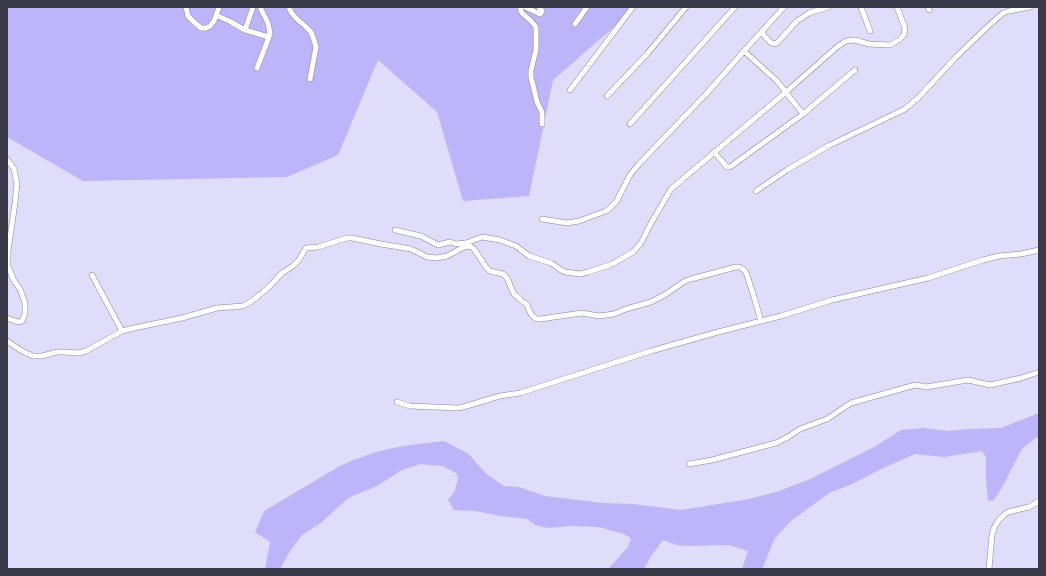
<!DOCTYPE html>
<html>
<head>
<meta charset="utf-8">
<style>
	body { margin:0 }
	#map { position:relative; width:1046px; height:576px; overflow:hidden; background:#dfddfa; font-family:Inter,sans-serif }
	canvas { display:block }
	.frame { position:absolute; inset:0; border:8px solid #3a3947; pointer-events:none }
</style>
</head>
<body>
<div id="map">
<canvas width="1046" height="576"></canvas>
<div class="frame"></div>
</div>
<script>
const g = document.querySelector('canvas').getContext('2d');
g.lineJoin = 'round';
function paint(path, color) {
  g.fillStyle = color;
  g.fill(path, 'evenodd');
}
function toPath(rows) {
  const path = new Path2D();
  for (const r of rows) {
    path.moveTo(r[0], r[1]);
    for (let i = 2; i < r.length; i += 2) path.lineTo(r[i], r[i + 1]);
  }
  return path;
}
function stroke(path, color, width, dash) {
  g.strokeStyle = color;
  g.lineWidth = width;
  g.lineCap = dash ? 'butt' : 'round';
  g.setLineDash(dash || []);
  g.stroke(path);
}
const green = toPath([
	[7,7,637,7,553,80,529,196,463,201,437,112,378,60,338,155,287,177,83,181,7,137],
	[1039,413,1039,437,1034,439,1022,449,1001,489,994,500,988,501,986,481,986,457,982,451,944,457,915,454,881,469,852,484,829,493,791,521,775,538,762,569,742,569,748,551,729,545,690,546,676,545,663,540,651,556,644,569,608,569,628,547,631,538,624,534,599,527,571,526,548,528,535,525,528,519,501,516,475,511,454,510,448,500,455,491,458,477,456,473,442,466,420,464,402,470,377,486,348,498,322,522,302,535,290,551,280,569,265,569,270,542,255,532,264,511,338,467,351,461,373,453,393,448,410,445,444,441,469,454,479,466,488,475,504,486,519,487,545,496,603,503,633,504,681,510,749,499,776,492,808,480,874,447,901,430,923,428,948,431,969,429,1001,428]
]);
const street = toPath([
	[186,7,188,16,195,23,201,28,206,28,210,26,214,21,219,7],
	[289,7,291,12,296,18,306,27,311,32,314,40,316,47,310,79],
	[522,7,520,9,522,13,531,21,536,27,536,50,531,70,531,78,533,85,537,102,542,112,542,124],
	[525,7,540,14,541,13,542,11,539,7],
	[861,7,870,31],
	[928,7,929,10],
	[216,15,231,22,245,30,269,37,270,33,268,23,260,7],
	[575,24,587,7],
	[245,30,253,7],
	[761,32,770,42,774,44,777,43,797,21,809,13,828,7],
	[744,51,777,81,803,114],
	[257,68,269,37],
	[570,90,633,7],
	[607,96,647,54,686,7],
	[630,124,735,7],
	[714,152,727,167,730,167,803,114,855,70],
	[7,159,14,169,17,184,15,203,8,251,8,266,14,281,20,289,25,303,25,314,22,321,19,322,15,321,7,318],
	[756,191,787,170,828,146,905,109,918,98,956,57,984,30,1003,13,1009,11,1030,7],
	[542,219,567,223,579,221,606,211,611,207,616,202,630,175,639,164,707,93,744,51,784,7],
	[395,230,421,236,438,245,450,242,456,244,466,243,482,237,500,240,516,246,529,256,551,263,561,270,565,272,580,274,588,272,610,265,633,252,641,243,650,225,671,189,786,92,837,47,846,41,855,40,869,44,890,45,899,40,904,35,905,28,897,7],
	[92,275,122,331],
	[7,341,22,351,33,356,42,356,57,352,63,352,79,353,86,351,122,331,134,328,182,318,217,308,243,306,252,301,269,287,282,273,293,266,298,261,305,250,306,248,318,247,347,238,352,238,381,244,411,249,427,257,437,258,447,256,464,247,470,246,474,249,486,267,490,271,503,274,507,278,514,294,527,305,531,314,536,319,540,319,582,313,599,316,614,314,626,309,651,302,666,294,685,281,691,279,736,267,739,267,743,269,746,272,754,297,761,321],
	[397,402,410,406,458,408,463,407,500,396,520,393,651,351,718,332,781,316,832,300,928,278,983,260,999,256,1021,254,1039,250],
	[689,464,712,460,776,443,788,437,800,429,827,419,851,403,908,387,916,385,926,387,968,380,990,385,1021,378,1039,372],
	[989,569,992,535,994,528,998,521,1004,515,1008,512,1029,507,1039,501]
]);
paint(green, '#bdb5fa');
stroke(street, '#8683a3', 6);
stroke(street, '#fff', 5);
</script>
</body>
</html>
